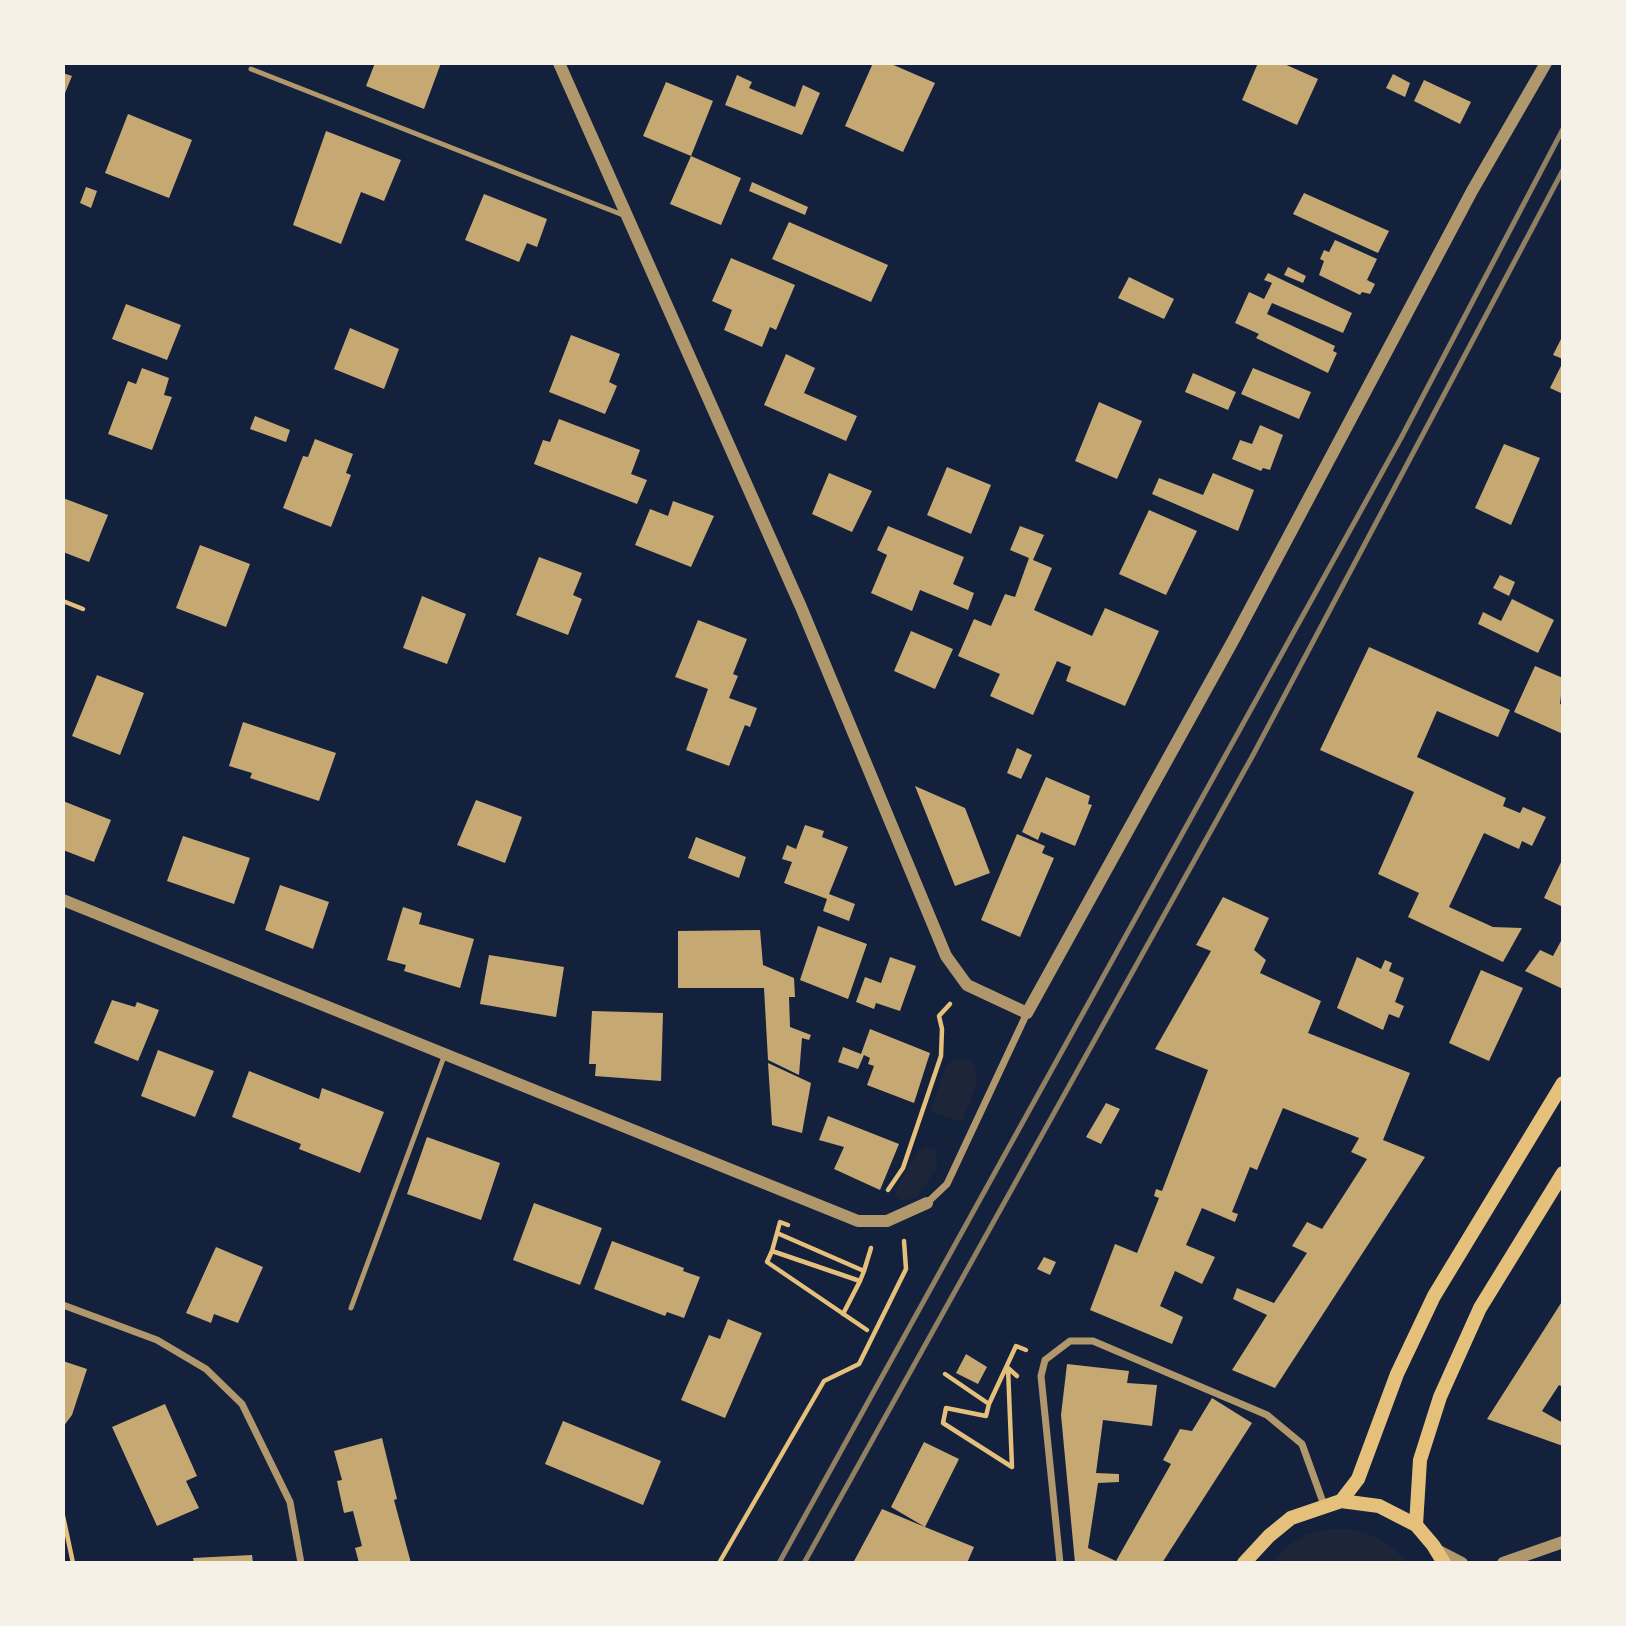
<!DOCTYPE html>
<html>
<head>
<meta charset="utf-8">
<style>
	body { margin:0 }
	#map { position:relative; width:1626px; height:1626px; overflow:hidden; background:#14213d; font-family:Literata,serif }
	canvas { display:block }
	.frame { position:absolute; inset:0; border:65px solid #f6f1e7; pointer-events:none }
</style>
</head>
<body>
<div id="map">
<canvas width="1626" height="1626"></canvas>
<div class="frame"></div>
</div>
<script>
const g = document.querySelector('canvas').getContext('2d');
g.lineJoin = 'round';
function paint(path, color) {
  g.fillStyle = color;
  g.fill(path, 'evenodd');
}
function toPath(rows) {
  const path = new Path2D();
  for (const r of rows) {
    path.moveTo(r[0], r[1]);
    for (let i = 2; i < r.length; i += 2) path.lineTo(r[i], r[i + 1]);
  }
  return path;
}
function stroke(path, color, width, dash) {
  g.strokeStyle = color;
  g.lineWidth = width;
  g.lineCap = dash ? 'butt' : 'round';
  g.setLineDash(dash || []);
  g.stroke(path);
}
const green = toPath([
	[963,1058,973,1063,977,1075,976,1086,962,1122,930,1112,946,1066,954,1059],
	[927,1147,936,1150,937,1167,917,1197,903,1201,897,1197,896,1189,917,1152],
	[1328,1529,1352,1529,1374,1536,1394,1549,1408,1563,1274,1563,1285,1547,1306,1535]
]);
const building = toPath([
	[375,63,441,63,424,109,366,86],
	[873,63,889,63,935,83,903,152,845,126],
	[1258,63,1282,63,1318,79,1297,125,1242,100],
	[63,73,72,76,63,98],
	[1393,74,1410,83,1405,97,1386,88],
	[737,75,752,82,749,88,795,107,803,85,820,93,802,135,725,105],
	[1424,80,1471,102,1460,124,1414,101],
	[666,82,713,101,691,156,643,136],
	[128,114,192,140,169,198,105,173],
	[326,131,401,160,384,201,361,192,341,244,293,225],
	[691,156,741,178,721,225,670,204],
	[752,182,808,207,805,215,749,191],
	[86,187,97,191,91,208,80,203],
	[1304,193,1389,231,1378,253,1293,214],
	[484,194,547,219,537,247,527,243,519,262,465,240],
	[789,222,888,265,871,302,772,259],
	[1335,240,1377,259,1367,280,1375,284,1370,294,1362,292,1360,295,1319,275,1324,261,1320,259,1324,250,1329,252],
	[731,258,795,285,776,330,770,327,762,347,724,330,732,310,712,301],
	[1288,267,1306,276,1303,283,1284,275],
	[1268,273,1352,313,1343,333,1272,303,1267,314,1335,346,1333,351,1337,353,1328,373,1256,338,1259,334,1235,323,1249,292,1264,299,1272,283,1264,280],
	[1129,277,1174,299,1164,319,1118,298],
	[126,304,181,325,167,360,112,339],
	[350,328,399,349,384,389,334,369],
	[571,335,620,354,609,382,617,386,605,414,549,392],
	[1563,335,1563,359,1553,355],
	[786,354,815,368,804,393,857,416,846,441,764,405],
	[1563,362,1563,394,1550,388],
	[142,368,169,378,164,395,172,397,152,450,108,434,128,381,136,384],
	[1253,368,1311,392,1299,419,1241,394],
	[1193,373,1236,392,1228,410,1185,392],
	[1099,402,1142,421,1117,479,1075,461],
	[255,416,290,430,286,442,250,429],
	[559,419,640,450,631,474,647,480,637,504,534,464,543,440,550,442],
	[1260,425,1283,435,1270,470,1263,468,1261,471,1232,459,1240,440,1252,444],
	[315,439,353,454,346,473,351,475,331,527,283,508,303,456,308,457],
	[1504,444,1540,458,1511,525,1475,508],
	[947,467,991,485,971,534,927,515],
	[829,473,872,491,852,532,812,514],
	[1213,473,1254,490,1238,531,1152,494,1159,478,1203,495],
	[63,498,108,515,89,562,63,552],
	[673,501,714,516,691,567,635,545,650,509,668,516],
	[1149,510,1197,531,1166,595,1119,574],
	[888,526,964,557,953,584,974,593,968,610,920,590,912,611,871,593,887,555,877,550],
	[1020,526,1044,535,1033,560,1052,568,1034,610,1092,636,1105,608,1159,631,1125,706,1066,681,1071,667,1057,661,1033,715,990,696,1000,674,958,656,974,619,991,626,1005,594,1015,597,1029,558,1010,550],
	[200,545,250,564,226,627,176,608],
	[539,557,582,573,573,595,582,599,568,635,516,615],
	[1500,575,1515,582,1509,596,1493,588],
	[422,596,466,614,447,664,403,648],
	[1512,599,1554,620,1538,653,1478,624,1483,612,1501,621],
	[698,620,747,639,733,674,738,676,729,698,757,708,750,727,745,725,729,766,686,750,708,689,675,677],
	[911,631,953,649,935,689,894,671],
	[1369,647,1510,710,1498,737,1437,711,1417,757,1506,798,1503,806,1520,813,1523,807,1546,817,1532,846,1522,841,1519,849,1484,833,1449,907,1493,927,1522,928,1503,962,1408,917,1419,893,1378,874,1414,792,1320,750],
	[1535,666,1563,678,1560,704,1563,705,1563,734,1514,712],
	[97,675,144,693,120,755,72,736],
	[243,722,336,753,319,801,250,778,252,773,229,766],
	[1017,748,1032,755,1021,779,1007,773],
	[1046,777,1090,796,1088,804,1092,805,1075,846,1041,832,1038,840,1022,832],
	[915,786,965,808,990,873,955,886],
	[476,800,522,817,505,863,457,845],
	[63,801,111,820,94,862,63,850],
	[805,825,824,831,822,837,848,847,829,894,855,904,849,921,823,911,827,899,784,883,792,862,782,859,787,845,796,849],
	[1017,834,1045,846,1042,853,1054,858,1020,937,981,920],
	[183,836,250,858,234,904,167,881],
	[696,837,746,857,739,878,688,858],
	[1563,858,1563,907,1544,898],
	[280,885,329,902,313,949,265,930],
	[1223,897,1269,918,1254,950,1266,960,1260,973,1321,1001,1308,1033,1410,1073,1383,1140,1425,1157,1275,1388,1232,1370,1267,1315,1233,1299,1237,1288,1274,1303,1307,1253,1292,1246,1307,1222,1322,1229,1367,1159,1351,1152,1359,1138,1283,1108,1257,1170,1250,1167,1232,1212,1238,1214,1235,1222,1202,1208,1186,1245,1215,1257,1202,1284,1175,1271,1160,1306,1183,1317,1172,1344,1090,1310,1115,1244,1137,1253,1159,1198,1154,1196,1156,1189,1162,1191,1208,1070,1155,1049,1211,951,1196,945],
	[403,907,422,913,419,924,474,939,460,988,404,971,406,965,387,960],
	[818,926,867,944,848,999,800,980],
	[760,930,763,965,794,978,795,997,789,997,790,1027,811,1035,809,1040,802,1038,799,1075,768,1060,764,988,678,988,678,931],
	[1561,941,1563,942,1563,989,1525,971,1540,950,1553,956],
	[489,955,564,967,556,1017,480,1004],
	[890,957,916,966,900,1011,876,1003,874,1009,856,1002,865,977,881,983],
	[1357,957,1381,969,1385,960,1392,963,1389,971,1404,978,1395,1002,1404,1006,1399,1018,1389,1014,1383,1030,1337,1008],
	[1481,970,1523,988,1489,1061,1449,1043],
	[112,1000,135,1007,137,1002,159,1010,138,1061,94,1043],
	[592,1011,663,1013,661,1081,595,1076,596,1064,589,1064],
	[870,1029,930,1053,914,1103,867,1085,874,1066,868,1064,870,1058,864,1055,858,1069,838,1062,843,1047,861,1054],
	[158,1050,214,1071,195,1117,141,1096],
	[768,1063,811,1083,802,1133,772,1125],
	[249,1071,319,1099,322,1088,384,1112,360,1173,299,1149,301,1144,232,1117],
	[1106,1103,1120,1109,1101,1144,1086,1137],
	[828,1116,899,1144,880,1190,834,1169,844,1147,819,1140],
	[427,1137,500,1163,481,1220,407,1194],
	[534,1203,602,1228,580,1285,513,1260],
	[612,1241,684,1268,683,1271,700,1277,684,1318,667,1312,665,1316,594,1289],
	[216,1247,263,1267,238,1323,214,1314,211,1323,186,1313],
	[1044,1257,1056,1262,1050,1275,1037,1269],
	[1563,1300,1563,1387,1559,1385,1542,1411,1563,1423,1563,1446,1487,1419],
	[728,1319,762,1333,725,1418,681,1400,709,1335,720,1339],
	[966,1354,987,1367,978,1384,956,1373],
	[63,1361,87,1369,72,1415,63,1427],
	[1067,1364,1129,1371,1127,1383,1157,1385,1152,1426,1103,1420,1096,1473,1119,1474,1119,1482,1098,1483,1088,1548,1116,1561,1171,1464,1163,1460,1180,1429,1192,1431,1212,1398,1252,1423,1162,1563,1075,1563,1061,1415],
	[165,1404,197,1476,186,1481,199,1508,157,1526,112,1427],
	[563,1421,661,1461,643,1505,545,1464],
	[382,1438,397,1499,394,1500,411,1563,359,1563,355,1548,362,1546,353,1511,344,1513,340,1495,337,1481,342,1480,334,1451],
	[924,1442,959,1459,925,1527,974,1547,967,1563,853,1563,882,1509,925,1527,891,1507],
	[252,1555,253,1563,194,1563,193,1558]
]);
const path = toPath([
	[63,601,83,609],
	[888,1190,903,1168,941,1056,942,1029,939,1016,950,1004],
	[788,1225,780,1222,777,1233,864,1271,860,1281,772,1251,767,1262,867,1330],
	[772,1251,777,1233],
	[864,1271,871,1248],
	[843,1314,860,1281],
	[945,1374,989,1404,986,1416,946,1408,943,1423,1012,1467,1008,1368,1017,1376],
	[989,1404,1016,1346,1026,1350],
	[63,1516,73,1563],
	[719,1563,824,1381,859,1364,906,1269,904,1241]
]);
const service = toPath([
	[251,69,623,215],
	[351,1308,445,1054]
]);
const minor = toPath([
	[927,1203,947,1184,1027,1013],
	[63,1305,157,1340,206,1369,242,1404,290,1502,301,1563],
	[1060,1563,1041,1376,1045,1360,1070,1341,1093,1341,1267,1415,1302,1444,1324,1505]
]);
const tertiary = toPath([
	[559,63,801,607,946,956,967,985,1027,1013,1234,639,1472,191,1546,63],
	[63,900,858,1221,887,1221,927,1203],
	[1435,1549,1462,1563],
	[1503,1563,1563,1542]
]);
const secondary = toPath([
	[1341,1501,1358,1479,1397,1374,1434,1296,1563,1083],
	[1416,1525,1420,1460,1440,1397,1480,1308,1563,1173],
	[1244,1563,1269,1536,1291,1518,1341,1501,1379,1506,1416,1525,1433,1545,1444,1563]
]);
const rail = toPath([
	[779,1563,1401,438,1563,129],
	[804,1563,1253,755,1563,170]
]);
paint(green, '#1d2539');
paint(building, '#c6a872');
stroke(path, '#e5c07b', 4.5);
stroke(service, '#b1986c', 5);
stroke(minor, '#b1986c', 7);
stroke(tertiary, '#b1986c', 12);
stroke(secondary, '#e5c07b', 14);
stroke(rail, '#918062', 5);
</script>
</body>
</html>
